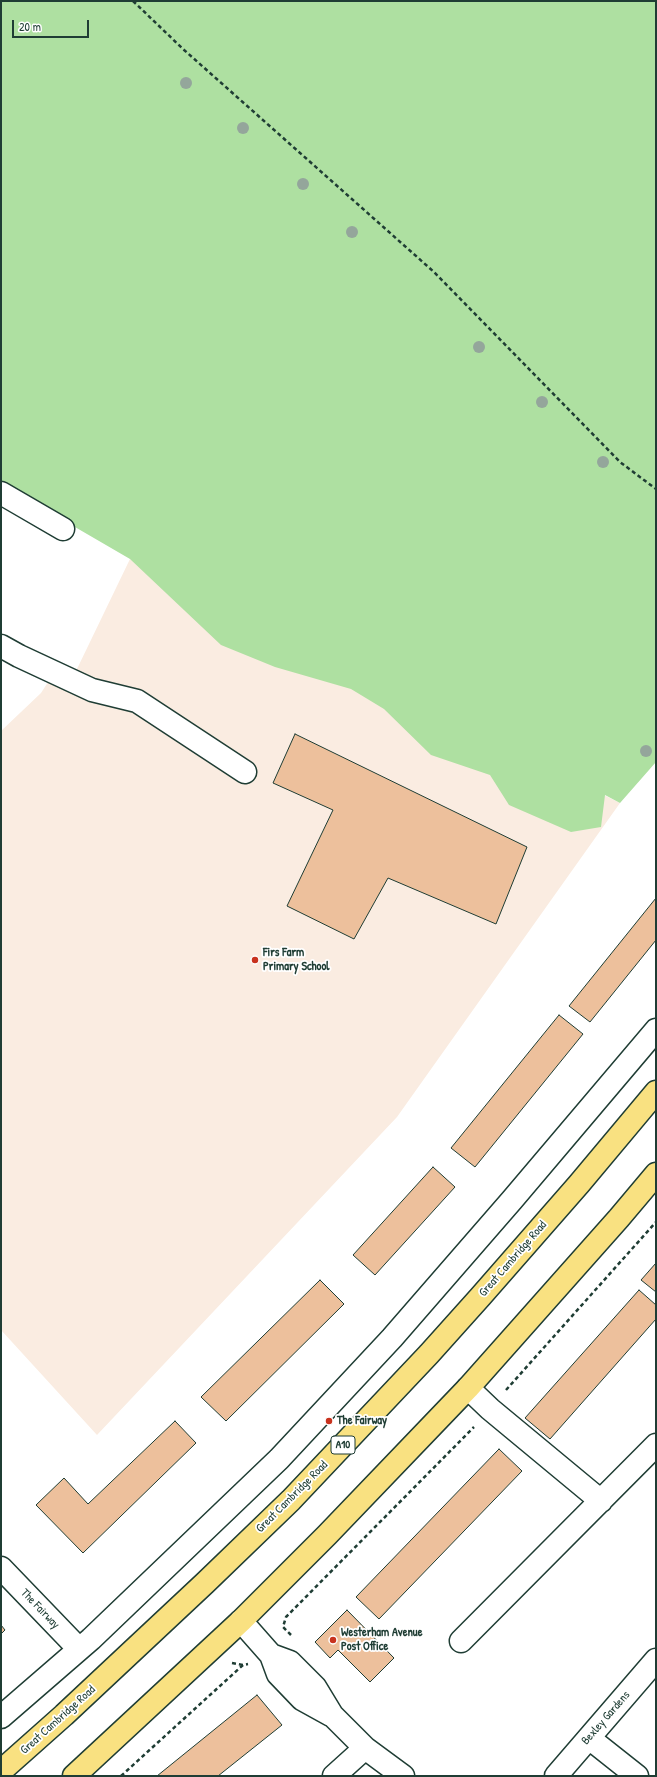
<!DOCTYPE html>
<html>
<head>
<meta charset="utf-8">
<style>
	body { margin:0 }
	#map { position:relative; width:657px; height:1777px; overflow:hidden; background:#fff; font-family:"Patrick Hand",sans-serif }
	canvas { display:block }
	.frame { position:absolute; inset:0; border:2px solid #1f3d34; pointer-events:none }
	.scale { position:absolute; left:12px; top:20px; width:77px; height:18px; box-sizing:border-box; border:2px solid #1f3d34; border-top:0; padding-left:5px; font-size:12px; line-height:14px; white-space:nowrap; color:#1f3d34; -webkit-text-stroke:3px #fff; paint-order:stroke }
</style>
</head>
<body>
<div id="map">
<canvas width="657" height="1777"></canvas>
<div class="frame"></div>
<div class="scale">20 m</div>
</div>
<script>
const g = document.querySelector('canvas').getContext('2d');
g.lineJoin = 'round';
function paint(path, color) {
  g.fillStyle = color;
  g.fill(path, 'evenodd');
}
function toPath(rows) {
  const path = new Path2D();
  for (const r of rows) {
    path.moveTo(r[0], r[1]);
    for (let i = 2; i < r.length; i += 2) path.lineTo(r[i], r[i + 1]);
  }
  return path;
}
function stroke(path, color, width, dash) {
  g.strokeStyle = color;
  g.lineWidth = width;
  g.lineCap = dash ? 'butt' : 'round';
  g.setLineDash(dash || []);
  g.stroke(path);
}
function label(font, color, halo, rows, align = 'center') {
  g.font = font + ' "Patrick Hand",sans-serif';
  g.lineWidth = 3.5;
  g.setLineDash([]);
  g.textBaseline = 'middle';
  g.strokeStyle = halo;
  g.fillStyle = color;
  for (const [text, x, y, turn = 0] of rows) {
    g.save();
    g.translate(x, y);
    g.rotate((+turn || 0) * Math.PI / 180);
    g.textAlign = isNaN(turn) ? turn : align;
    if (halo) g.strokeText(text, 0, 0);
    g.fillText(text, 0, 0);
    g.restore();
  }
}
const built = toPath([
	[130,559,620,803,397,1117,97,1435,1,1330,1,731,41,693,59,665,76,671]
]);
const green = toPath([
	[1,1,656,1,656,762,620,803,605,795,601,827,571,832,509,805,490,775,431,755,384,709,351,689,275,667,221,645,130,559,1,484]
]);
const building = toPath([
	[295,734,527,847,496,924,388,878,354,939,287,906,333,810,273,783,295,734],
	[656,898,656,940,590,1022,569,1006,656,898],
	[559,1015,583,1034,475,1167,451,1148,559,1015],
	[433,1167,455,1187,375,1275,353,1255,433,1167],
	[656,1263,656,1292,641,1280,656,1263],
	[320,1280,344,1304,226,1421,201,1397,320,1280],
	[639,1290,656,1305,656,1319,550,1439,525,1418,639,1290],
	[175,1421,196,1443,83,1553,36,1505,64,1478,88,1504,175,1421],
	[499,1449,522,1471,379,1619,356,1597,499,1449],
	[347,1610,394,1658,370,1682,338,1650,330,1658,315,1642,347,1610],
	[1,1625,5,1630,1,1634,1,1625],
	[257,1695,282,1725,218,1776,157,1776,257,1695]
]);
const path = toPath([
	[133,1,183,49,434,272,620,462,656,489],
	[506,1390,656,1222],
	[291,1635,283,1627,286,1617,474,1427],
	[232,1663,243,1665],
	[121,1776,243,1665,248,1664]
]);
const minor = toPath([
	[1,493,63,529],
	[1,646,19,656,92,690,137,701,245,772],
	[468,1388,490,1409,601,1501],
	[1,1568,79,1649],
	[241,1621,271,1655,278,1674,302,1699,331,1715],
	[461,1641,656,1445],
	[271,1655,290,1662,315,1687,332,1715,365,1748,403,1776],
	[1,1717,91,1639,279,1459,392,1338,512,1200,656,1030],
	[589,1738,637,1776],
	[334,1776,365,1748],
	[556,1776,656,1660]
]);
const highway = toPath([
	[1,1771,64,1715,205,1583,291,1500,429,1354,481,1296,579,1184,656,1092],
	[74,1776,241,1621,327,1535,468,1388,619,1218,656,1174]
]);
const trees = [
	[186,83],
	[243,128],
	[303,184],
	[352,232],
	[479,347],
	[542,402],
	[603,462],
	[646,751]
];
const markers = [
	[255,960,4,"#c8321e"],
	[329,1421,4,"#c8321e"],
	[333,1640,4,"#c8321e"]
];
const shields = [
	[343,1445,24]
];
const shieldNames = [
	["A10",343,1445]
];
const poiNames = [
	["Firs Farm",263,953],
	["Primary School",263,967],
	["The Fairway",337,1421],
	["Westerham Avenue",341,1633],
	["Post Office",341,1647]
];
const streetNames = [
	["Great Cambridge Road",513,1259,-49],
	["Great Cambridge Road",292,1497,-45],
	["The Fairway",40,1609,46],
	["Bexley Gardens",606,1718,-49],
	["Great Cambridge Road",58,1720,-42]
];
paint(built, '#faece1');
paint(green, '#aee0a1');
paint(building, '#edc09c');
stroke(building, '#1f3d34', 1);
stroke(minor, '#1f3d34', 25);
stroke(highway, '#1f3d34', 25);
stroke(path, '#1f3d34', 2.5, [4, 3]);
stroke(minor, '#fff', 22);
stroke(highway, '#f9e181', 22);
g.fillStyle = '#94a69b';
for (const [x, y] of trees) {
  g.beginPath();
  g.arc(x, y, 6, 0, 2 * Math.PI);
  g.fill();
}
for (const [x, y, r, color] of markers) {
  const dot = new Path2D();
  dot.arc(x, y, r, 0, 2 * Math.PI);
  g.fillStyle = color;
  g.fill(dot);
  stroke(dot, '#fff', 1.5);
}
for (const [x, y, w] of shields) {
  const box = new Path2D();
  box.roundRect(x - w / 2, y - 9, w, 18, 3);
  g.fillStyle = '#fff';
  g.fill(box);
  stroke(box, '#1f3d34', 1);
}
label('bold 11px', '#1f3d34', null, shieldNames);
label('bold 12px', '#1f3d34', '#fff', poiNames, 'left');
label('12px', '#1f3d34', '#fff', streetNames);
</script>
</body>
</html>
